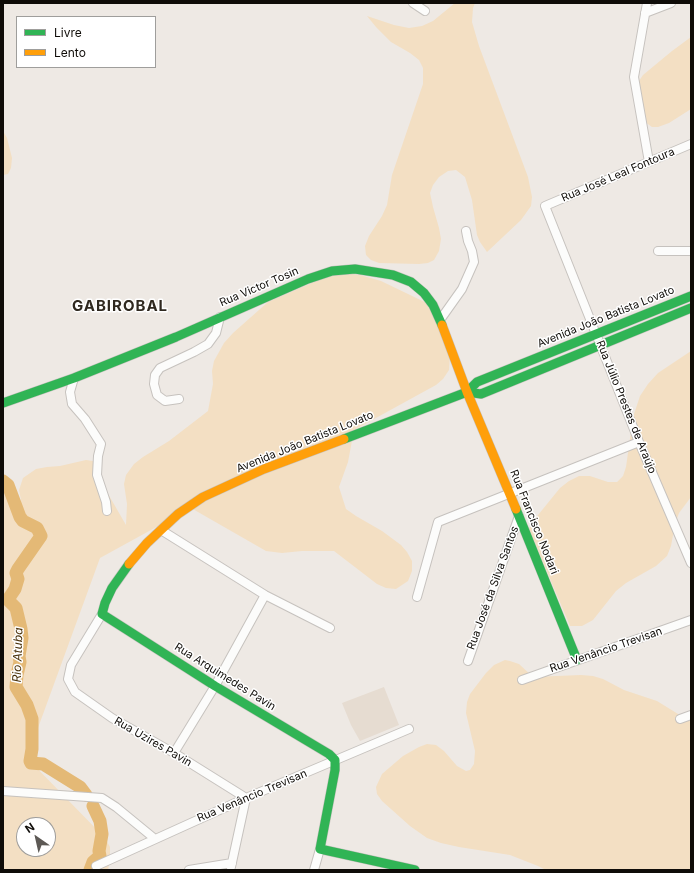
<!DOCTYPE html>
<html>
<head>
<meta charset="utf-8">
<style>
	body { margin:0 }
	#map { position:relative; width:694px; height:873px; overflow:hidden; background:#eee9e4; font-family:Inter,sans-serif }
	canvas { display:block }
	.frame { position:absolute; inset:0; border:4px solid #0f0c08; pointer-events:none }
	.legend { position:absolute; left:16px; top:16px; width:140px; height:52px; box-sizing:border-box; background:#fff; border:1px solid #9f9e9c; margin:0; padding:5px 7px; list-style:none; font-size:12px; color:#0f0c08 }
	.legend li { display:flex; align-items:center; gap:8px; height:20px }
	.legend b { width:20px; border:1px solid #9f9e9c }
	.north { position:absolute; left:16px; top:817px; width:40px; height:40px; box-sizing:border-box; background:#fff; border:1px solid #9f9e9c; border-radius:50%; rotate:326deg; font-size:11px; font-weight:700; line-height:16px; text-align:center; color:#0f0c08 }
	.north::after { content:''; display:block; margin:auto; width:14px; height:18px; background:#5d5955; clip-path:polygon(50% 0,100% 100%,50% 72%,0 100%) }
</style>
</head>
<body>
<div id="map">
<canvas width="694" height="873"></canvas>
<div class="frame"></div>
<ul class="legend">
<li><b style="height:5px;background:#30b455"></b>Livre</li>
<li><b style="height:5px;background:#ff9f0a"></b>Lento</li>
</ul>
<div class="north">N</div>
</div>
<script>
const g = document.querySelector('canvas').getContext('2d');
g.lineJoin = 'round';
function paint(path, color) {
  g.fillStyle = color;
  g.fill(path, 'evenodd');
}
function toPath(rows) {
  const path = new Path2D();
  for (const r of rows) {
    path.moveTo(r[0], r[1]);
    for (let i = 2; i < r.length; i += 2) path.lineTo(r[i], r[i + 1]);
  }
  return path;
}
function stroke(path, color, width, dash) {
  g.strokeStyle = color;
  g.lineWidth = width;
  g.lineCap = dash ? 'butt' : 'round';
  g.setLineDash(dash || []);
  g.stroke(path);
}
function label(font, color, halo, rows, align = 'center') {
  g.font = font + ' Inter,sans-serif';
  g.lineWidth = 3;
  g.setLineDash([]);
  g.textBaseline = 'middle';
  g.strokeStyle = halo;
  g.fillStyle = color;
  for (const [text, x, y, turn = 0] of rows) {
    g.save();
    g.translate(x, y);
    g.rotate((+turn || 0) * Math.PI / 180);
    g.textAlign = isNaN(turn) ? turn : align;
    if (halo) g.strokeText(text, 0, 0);
    g.fillText(text, 0, 0);
    g.restore();
  }
}
const built = toPath([
	[384,687,399,725,360,741,351,725,342,703]
]);
const green = toPath([
	[455,3,475,3,473,8,472,22,479,46,528,177,532,197,531,206,521,220,487,252,480,242,477,235,472,200,465,177,456,170,448,171,439,177,433,185,430,193,433,207,439,228,441,239,439,251,434,260,428,263,419,264,379,263,371,260,366,255,365,246,369,236,382,216,387,205,392,175,423,84,423,68,419,60,410,53,391,42,376,27,367,16,394,25,409,28,422,26,433,21],
	[691,37,691,109,669,123,658,127,652,127,645,122,637,84,643,75,672,51],
	[3,131,7,138,12,158,11,168,8,174,3,175],
	[337,272,360,275,381,281,433,306,450,355,449,370,443,379,436,385,354,430,348,462,339,487,346,509,356,516,382,531,401,545,407,552,412,561,412,571,408,581,396,589,386,588,377,584,334,551,302,551,282,553,266,551,191,508,100,558,27,758,105,838,110,847,110,860,108,870,3,870,3,476,16,521,21,500,19,490,23,478,36,469,47,467,60,466,86,460,93,461,98,469,100,480,126,525,127,504,124,484,126,475,134,464,143,457,169,441,208,411,213,384,212,371,214,361,224,343,233,333,268,302],
	[24,825,48,825,48,849,24,849],
	[691,351,691,497,679,513,675,524,671,546,667,556,656,566,626,583,616,591,593,620,582,626,570,626,529,529,534,520,560,488,569,481,579,476,590,476,608,482,617,482,623,476,626,467,633,417,640,396,648,384,658,373],
	[505,660,510,661,519,664,533,677,581,675,593,676,603,679,624,690,657,701,691,722,691,870,546,870,538,866,510,855,459,847,441,843,427,838,410,826,382,801,377,794,376,787,382,774,403,756,419,747,427,744,436,745,444,751,457,766,466,771,470,770,474,764,475,751,466,713,467,702,470,694,486,673,494,665]
]);
const river = toPath([
	[3,481,8,485,20,517,23,521,37,528,41,536,18,569,16,573,18,579,15,589,9,598,9,601,16,608,21,629,22,638,19,656,20,662,17,675,16,687,27,705,32,719,32,749,30,761,31,763,43,764,80,787,86,795],
	[90,870,93,862,100,856,99,851,102,834,100,821,93,806]
]);
const street = toPath([
	[413,3,425,11],
	[647,3,634,77,649,162],
	[645,13,671,3],
	[691,144,545,206,639,442,691,563],
	[658,251,691,251],
	[440,320,462,289,474,262,472,251,468,241,466,231],
	[74,378,70,392,72,404,85,419,101,444,98,456,97,475,106,502,107,511],
	[179,399,165,401,157,395,154,384,155,375,160,368,194,352,208,344,216,333,220,317],
	[161,530,265,595,330,628],
	[417,597,438,522,639,442],
	[102,614,71,665,68,679,75,692,112,718,174,753,246,798,231,867],
	[468,661,519,516],
	[522,680,691,620],
	[680,719,691,715],
	[174,753,215,686,265,595],
	[3,791,102,798,116,807,155,839],
	[96,866,246,798,409,729],
	[189,870,232,863],
	[314,870,320,849]
]);
const fast = toPath([
	[467,392,477,382,691,296],
	[3,403,74,378,176,337,308,279,332,271,355,269,393,275,411,282,424,293,433,305,442,325],
	[344,439,467,392,481,394,691,308],
	[516,509,577,660],
	[129,564,112,588,105,603,102,614,215,686,329,754,335,760,335,770,320,849,415,870]
]);
const slow = toPath([
	[442,325,467,392,516,509],
	[129,564,147,543,178,514,203,497,264,469,344,439]
]);
const streetNames = [
	["Rua José Leal Fontoura",618,175,-23],
	["Rua Victor Tosin",259,287,-23],
	["Avenida João Batista Lovato",606,317,-22],
	["Rua Júlio Prestes de Araújo",626,407,68],
	["Avenida João Batista Lovato",305,442,-22],
	["Rua Francisco Nodari",534,522,68],
	["Rua José da Silva Santos",493,588,-70],
	["Rua Venâncio Trevisan",606,650,-19],
	["Rua Arquimedes Pavin",225,677,32],
	["Rua Uzires Pavin",153,742,30],
	["Rua Venâncio Trevisan",252,796,-23]
];
const waterNames = [
	["Rio Atuba",18,655,-88]
];
const districtNames = [
	["GABIROBAL",120,306]
];
paint(built, '#e6dcd1');
paint(green, '#f3dfc3');
stroke(river, '#e4b976', 13);
stroke(street, '#c6c2be', 10);
stroke(fast, '#c6c2be', 10);
stroke(slow, '#c6c2be', 10);
stroke(street, '#fcfcfb', 8);
stroke(fast, '#30b455', 9);
stroke(slow, '#ff9f0a', 9);
label('11px', '#0f0c08', '#fff', streetNames);
label('italic 12px', '#4d350e', '#fff', waterNames);
g.letterSpacing = '1px';
label('bold 15px', '#2f281f', '#fff', districtNames);
g.letterSpacing = '0px';
</script>
</body>
</html>
